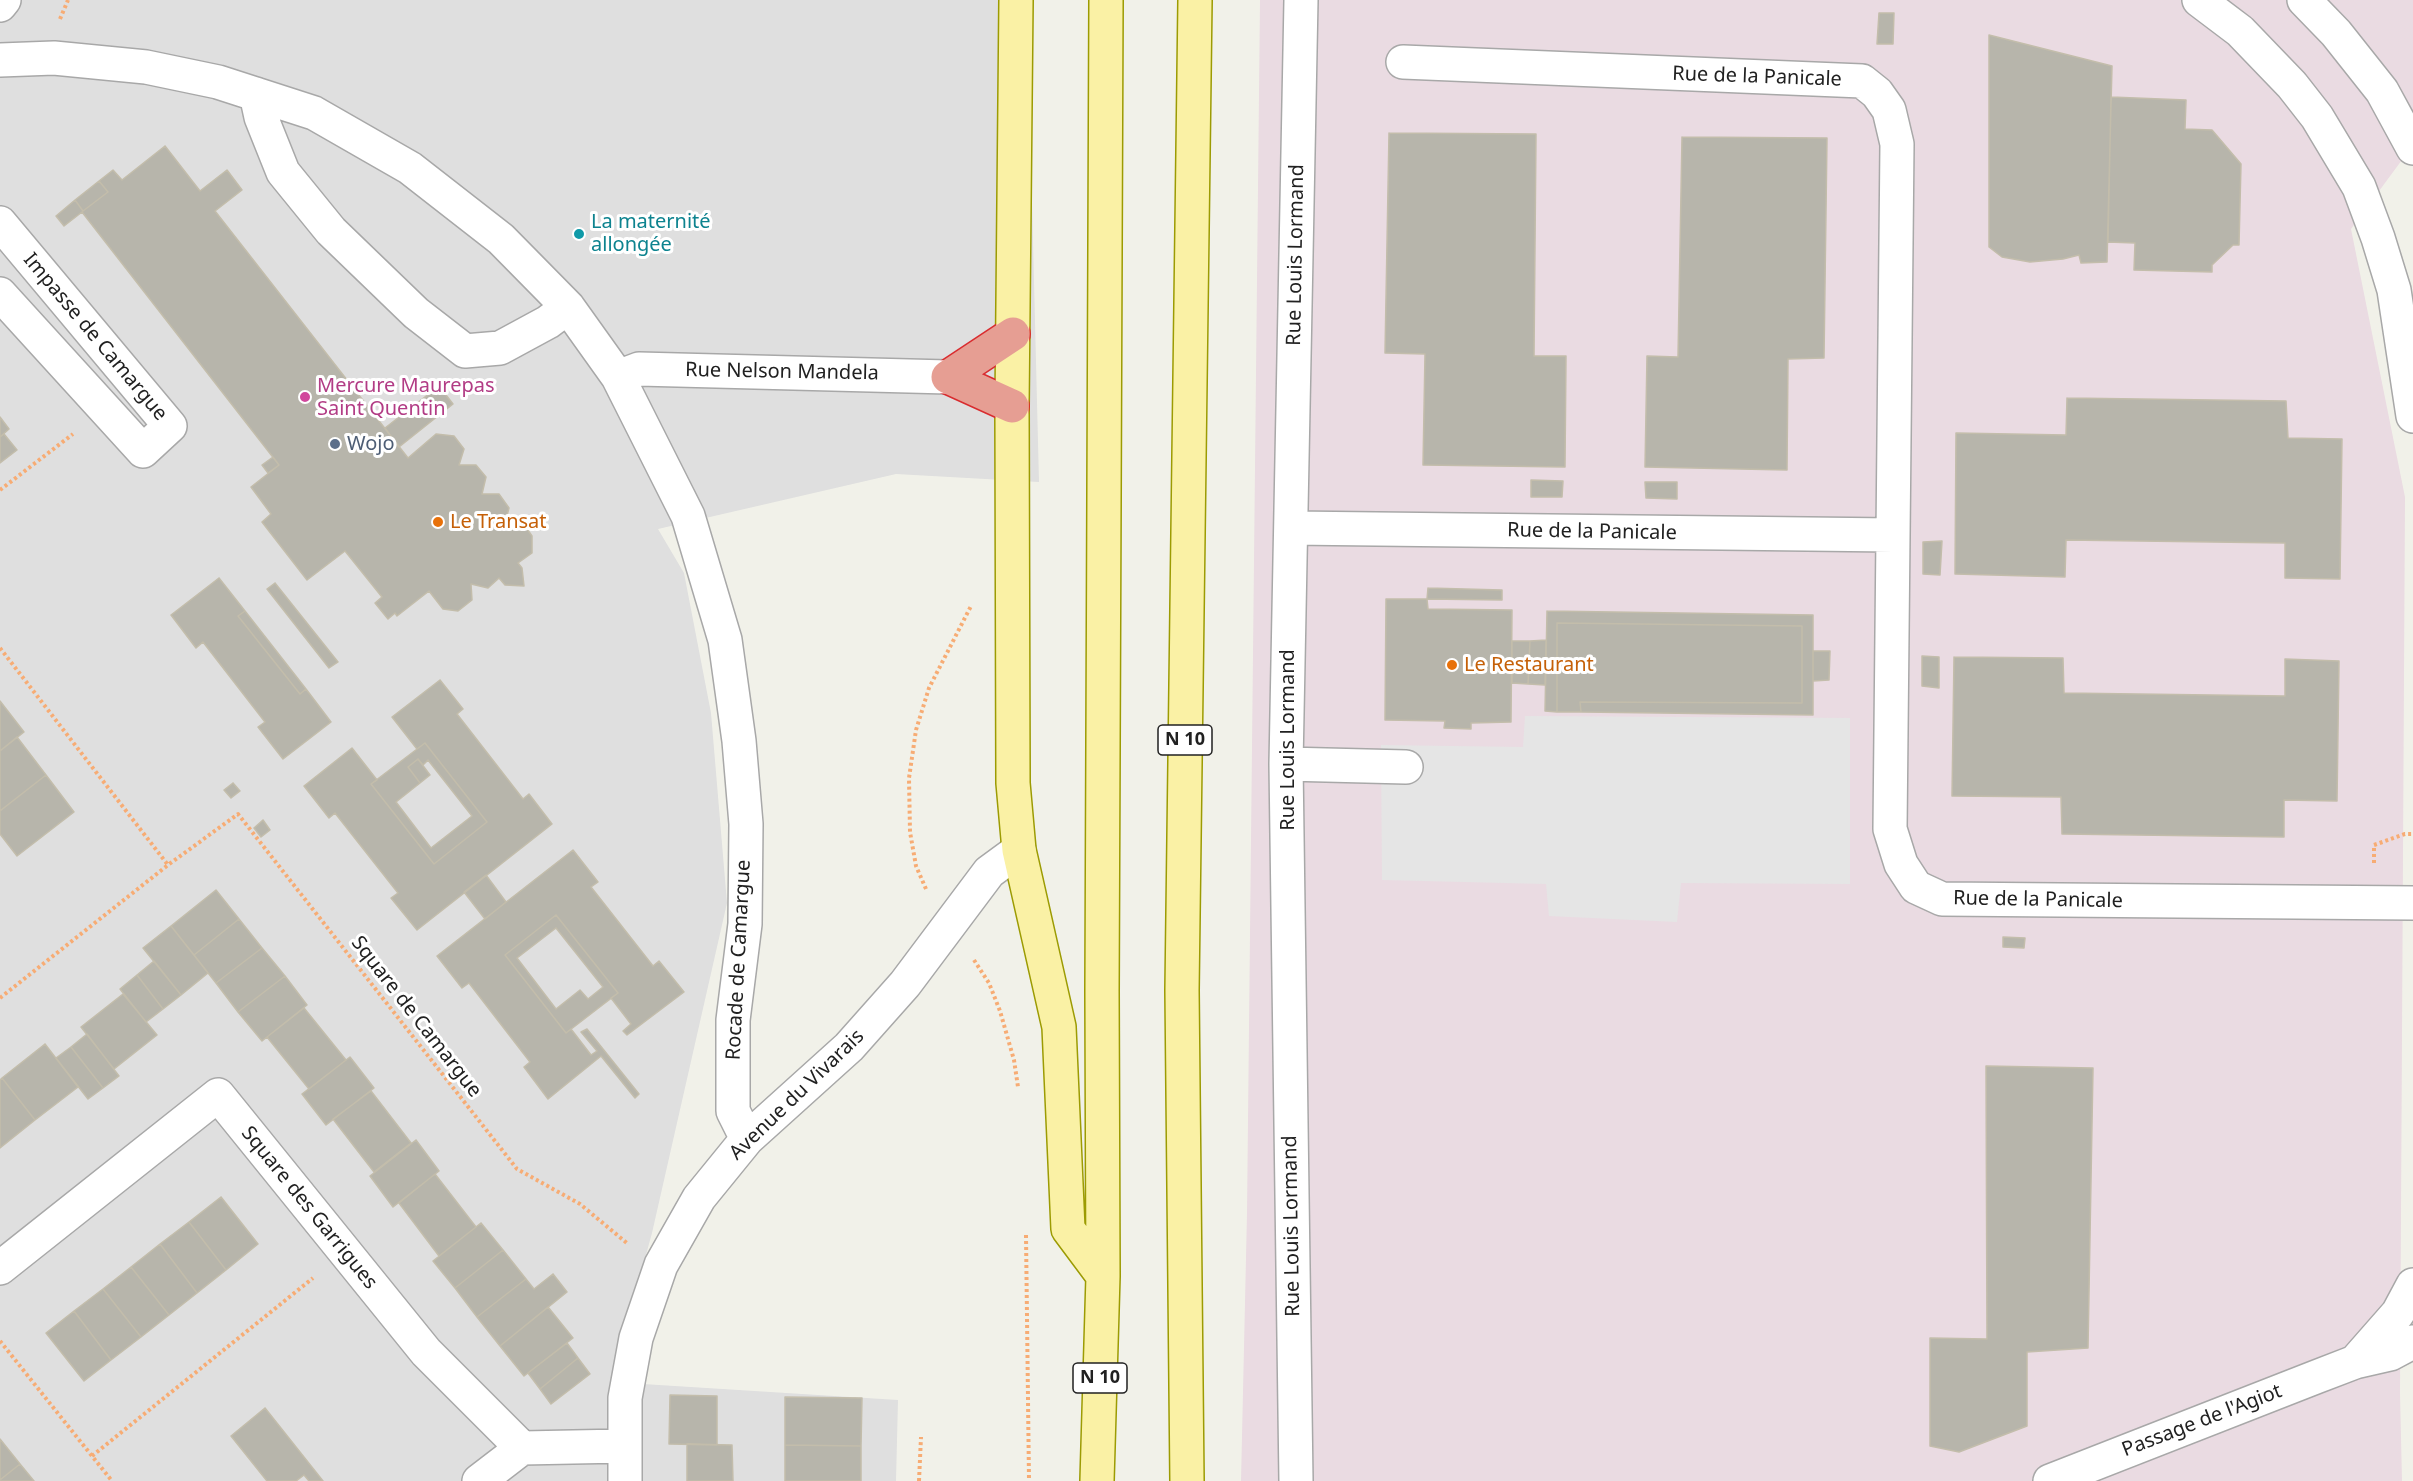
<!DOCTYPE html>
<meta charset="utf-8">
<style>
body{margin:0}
canvas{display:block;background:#f1f1e9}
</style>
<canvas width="2413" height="1481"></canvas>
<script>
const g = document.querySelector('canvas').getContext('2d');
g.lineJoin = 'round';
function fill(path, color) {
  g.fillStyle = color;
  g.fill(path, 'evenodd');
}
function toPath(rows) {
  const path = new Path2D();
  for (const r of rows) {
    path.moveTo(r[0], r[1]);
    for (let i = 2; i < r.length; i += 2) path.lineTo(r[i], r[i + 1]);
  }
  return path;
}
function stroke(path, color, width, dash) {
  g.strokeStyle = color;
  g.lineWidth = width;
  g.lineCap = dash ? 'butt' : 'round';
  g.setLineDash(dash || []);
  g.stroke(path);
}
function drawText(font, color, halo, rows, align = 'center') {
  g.font = font + ' "Noto Sans",sans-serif';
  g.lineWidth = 6;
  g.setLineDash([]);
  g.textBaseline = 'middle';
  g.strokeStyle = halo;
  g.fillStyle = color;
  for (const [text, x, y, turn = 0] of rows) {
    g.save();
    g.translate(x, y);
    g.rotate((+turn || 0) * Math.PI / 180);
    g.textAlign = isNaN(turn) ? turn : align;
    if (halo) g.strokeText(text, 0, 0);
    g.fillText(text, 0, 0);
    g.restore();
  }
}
const residential = toPath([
 [0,0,1027,0,1039,482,896,474,658,529,684,573,711,713,727,903,652,1233,611,1382,898,1400,896,1481,0,1481]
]);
const industrial = toPath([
 [1260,0,2413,0,2413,145,2351,229,2405,497,2400,1393,2402,1481,1241,1481,1247,1213]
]);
const parking = toPath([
 [1525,716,1850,718,1850,884,1681,883,1677,922,1549,916,1546,884,1382,880,1381,745,1523,747]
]);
const building = toPath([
 [1879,13,1894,13,1893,44,1877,44,1879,13],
 [1989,35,2112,66,2107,262,2081,263,2079,255,2063,259,2030,262,2002,257,1989,247,1989,35],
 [2111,97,2186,100,2185,129,2212,130,2241,164,2239,245,2233,245,2212,265,2212,272,2134,270,2135,243,2108,242,2111,97],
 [1389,133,1536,134,1534,356,1566,356,1565,467,1423,465,1425,354,1385,353,1389,133],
 [1682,137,1827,138,1824,358,1788,359,1787,470,1645,467,1647,356,1678,357,1682,137],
 [165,146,200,191,227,170,242,190,215,211,408,458,436,434,454,436,464,449,459,465,476,465,486,477,482,494,499,494,509,508,505,523,523,523,532,536,532,553,518,563,522,568,524,586,505,585,499,578,488,588,471,584,472,600,458,611,443,609,429,591,397,616,395,613,388,619,375,603,382,597,345,551,307,580,262,522,271,514,251,487,279,465,82,212,64,226,56,216,75,200,83,211,108,192,99,181,113,170,122,180,165,146],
 [99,181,108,192,83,211,75,200,99,181],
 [439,386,453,404,399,447,385,428,439,386],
 [2067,398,2286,401,2288,438,2342,439,2340,579,2285,578,2285,543,2066,540,2065,577,1955,574,1956,433,2066,435,2067,398],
 [0,417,9,429,0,437,0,417],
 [4,434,17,450,0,463,0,437,4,434],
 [273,457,279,465,268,473,262,465,273,457],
 [1531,480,1563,481,1562,497,1531,497,1531,480],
 [1645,482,1677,482,1677,499,1646,498,1645,482],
 [1942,541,1940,575,1923,574,1923,542,1942,541],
 [219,578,245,611,238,616,300,694,306,689,331,722,283,759,258,727,265,722,203,642,196,648,171,615,219,578],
 [275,583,338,662,329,668,267,589,275,583],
 [1428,588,1502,590,1502,600,1427,599,1428,588],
 [1386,599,1427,599,1428,609,1512,610,1511,722,1471,723,1471,729,1444,728,1445,721,1385,720,1386,599],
 [245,611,306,689,300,694,238,616,245,611],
 [1547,611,1813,615,1813,715,1581,712,1580,702,1802,703,1802,626,1557,623,1557,712,1545,711,1547,611],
 [1557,623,1802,626,1802,703,1580,702,1581,712,1557,712,1557,623],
 [1546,640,1545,685,1528,684,1530,641,1546,640],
 [1512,641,1530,641,1528,684,1512,683,1512,641],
 [1813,651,1830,651,1829,680,1813,681,1813,651],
 [1922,656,1939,657,1939,688,1922,686,1922,656],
 [1954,657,2063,658,2064,693,2285,696,2285,659,2339,661,2337,801,2284,800,2284,837,2062,834,2061,797,1952,796,1954,657],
 [440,680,463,709,457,714,523,799,529,794,552,824,417,930,391,898,398,893,335,813,329,818,304,786,352,748,377,780,371,784,434,864,487,822,425,743,417,749,392,717,440,680],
 [0,701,24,732,0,751,0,701],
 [17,737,46,775,0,811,0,751,17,737],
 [425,743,487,822,434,864,371,784,425,743],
 [418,759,423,765,428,760,472,816,431,848,396,802,420,783,408,767,418,759],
 [418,759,430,775,420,783,408,767,418,759],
 [46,775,74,812,17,856,0,834,0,811,46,775],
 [233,783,240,791,231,798,224,790,233,783],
 [263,820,270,830,261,837,254,828,263,820],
 [573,850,598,882,591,887,653,966,659,961,684,992,627,1035,623,1031,631,1024,611,998,618,993,556,915,505,955,566,1033,571,1029,591,1055,597,1051,581,1032,587,1029,639,1094,635,1098,601,1056,548,1099,524,1067,530,1062,469,983,462,988,437,956,573,850],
 [486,875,506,902,485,919,464,892,486,875],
 [216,890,239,919,194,955,171,926,216,890],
 [556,915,618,993,566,1033,505,955,556,915],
 [556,928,603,987,588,999,580,990,556,1009,517,958,556,928],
 [239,919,262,948,216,983,194,955,239,919],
 [171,926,208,973,181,995,143,948,171,926],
 [2003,937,2025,938,2024,948,2003,947,2003,937],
 [262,948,285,976,238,1012,216,983,262,948],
 [154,961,181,995,163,1009,137,975,154,961],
 [137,975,163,1009,146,1022,120,989,137,975],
 [285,976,307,1005,262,1041,238,1012,285,976],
 [123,994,157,1035,114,1069,81,1027,123,994],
 [304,1008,346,1060,309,1089,267,1037,304,1008],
 [87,1034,119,1076,103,1088,71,1047,87,1034],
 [45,1044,78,1087,35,1120,2,1078,45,1044],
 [71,1047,103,1088,88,1099,56,1058,71,1047],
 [350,1057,374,1088,326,1125,302,1094,350,1057],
 [1986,1066,2093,1068,2088,1348,2027,1352,2027,1426,1959,1452,1930,1446,1930,1338,1987,1339,1986,1066],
 [2,1078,35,1120,0,1148,0,1080,2,1078],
 [371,1091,411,1143,374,1172,333,1119,371,1091],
 [416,1140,439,1171,393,1207,370,1176,416,1140],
 [435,1174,476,1227,439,1256,399,1203,435,1174],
 [221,1197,258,1244,226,1270,189,1222,221,1197],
 [189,1222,226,1270,197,1293,160,1244,189,1222],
 [481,1223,503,1250,455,1288,433,1261,481,1223],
 [160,1244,197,1293,169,1315,131,1267,160,1244],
 [503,1250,526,1279,477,1317,455,1288,503,1250],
 [131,1267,169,1315,141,1337,103,1289,131,1267],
 [553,1274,567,1292,500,1346,477,1317,526,1279,534,1289,553,1274],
 [103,1289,141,1337,111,1360,74,1311,103,1289],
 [548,1307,573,1338,524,1376,500,1346,548,1307],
 [74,1311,111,1360,84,1381,46,1333,74,1311],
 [567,1343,578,1358,540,1389,528,1373,567,1343],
 [578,1358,590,1374,551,1404,540,1389,578,1358],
 [670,1395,717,1396,717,1445,669,1444,670,1395],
 [785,1397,862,1398,861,1446,785,1445,785,1397],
 [265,1408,323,1481,309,1481,304,1475,296,1481,267,1481,231,1436,265,1408],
 [0,1439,20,1464,0,1480,0,1439],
 [687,1444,732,1445,733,1481,687,1481,687,1444],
 [785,1445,861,1446,861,1481,785,1481,785,1445],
 [20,1464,34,1481,0,1481,0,1480,20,1464]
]);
const path = toPath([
 [60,19,68,0],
 [0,490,73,434],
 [0,648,168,865],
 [2374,863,2374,845,2405,834,2413,834],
 [926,889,916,866,910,832,909,778,916,730,929,688,971,606],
 [974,960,989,983,1000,1011,1014,1060,1018,1087],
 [0,998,168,865,238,814,517,1169,580,1204,628,1244],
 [1026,1235,1029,1481],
 [0,1341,112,1481],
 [92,1456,313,1278],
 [919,1481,921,1437]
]);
const minor = toPath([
 [2199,0,2240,31,2292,85,2317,117,2359,187,2378,238,2394,290,2413,416],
 [2304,0,2336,33,2382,91,2413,148],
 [0,5,4,0],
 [0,60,54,58,146,67,218,82,314,113,410,168,501,239,568,307,618,377,688,516,725,640,739,741,746,824,745,924,733,1020,733,1111,747,1139],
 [1403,62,1862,81,1877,93,1889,110,1897,144,1890,829,1901,864,1916,887,1942,899,2413,903],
 [256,94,261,117,283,172,331,231,416,313,465,351,500,348,548,322,568,307],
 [0,223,170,426,143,451,0,294],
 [618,377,639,369,948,377],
 [1291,528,1893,535],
 [1286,764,1406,767],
 [0,1268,218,1095,426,1352,522,1448,624,1446],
 [2355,1362,2398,1313,2413,1285],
 [479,1481,522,1448],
 [625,1481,625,1398,636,1338,661,1265,699,1198,747,1139,849,1047,905,984,989,872,1019,850],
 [1296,1481,1286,764,1301,0],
 [2050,1481,2316,1377,2355,1362,2390,1354,2413,1342]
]);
const major = toPath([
 [1016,0,1012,406,1013,783,1019,850,1059,1027,1068,1229,1103,1276],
 [1097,1481,1103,1276,1102,990,1106,0],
 [1187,1481,1182,990,1195,0]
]);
const highway = toPath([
 [948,377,1013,334],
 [948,377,1012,406]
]);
const markers = [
 [579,234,6,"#0f9aa8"],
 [305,397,6,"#d1479c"],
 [335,444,6,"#5c6f8a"],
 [438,522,6,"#e8710a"],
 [1452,665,6,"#e8710a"]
];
const shields = [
 [1185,740,54],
 [1100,1378,54]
];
const shieldNames = [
 ["N 10",1185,740],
 ["N 10",1100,1378]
];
const streetNames = [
 ["Rue de la Panicale",1757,77,2],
 ["Rue Louis Lormand",1296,255,-89],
 ["Impasse de Camargue",95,337,50],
 ["Rue Nelson Mandela",782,372,1],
 ["Rue de la Panicale",1592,532,1],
 ["Rue Louis Lormand",1288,740,-90],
 ["Rue de la Panicale",2038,900,1],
 ["Rocade de Camargue",739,960,-87],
 ["Square de Camargue",416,1017,52],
 ["Avenue du Vivarais",797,1095,-44],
 ["Square des Garrigues",309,1208,51],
 ["Rue Louis Lormand",1292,1226,-91],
 ["Passage de l'Agiot",2202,1421,-21]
];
const cultureNames = [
 ["La maternité",591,222],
 ["allongée",591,245]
];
const hotelNames = [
 ["Mercure Maurepas",317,386],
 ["Saint Quentin",317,409]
];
const serviceNames = [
 ["Wojo",347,444]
];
const foodNames = [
 ["Le Transat",450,522],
 ["Le Restaurant",1464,665]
];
fill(residential, '#dfdfdf');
fill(industrial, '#eadbe2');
fill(parking, '#e5e5e5');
fill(building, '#b7b5ab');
stroke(building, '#c3bdab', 1.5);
stroke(minor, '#a8a8a8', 36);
stroke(major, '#9c9b03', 36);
stroke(highway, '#d92c2f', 36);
stroke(path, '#f7ac74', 4, [3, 3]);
stroke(minor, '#fff', 33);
stroke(major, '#faf1a5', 33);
stroke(highway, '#e69e93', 33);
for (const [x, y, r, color] of markers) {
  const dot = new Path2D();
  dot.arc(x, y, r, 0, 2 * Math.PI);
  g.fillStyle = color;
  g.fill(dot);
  stroke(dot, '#fff', 2);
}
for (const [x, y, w] of shields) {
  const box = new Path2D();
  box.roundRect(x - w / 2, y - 15, w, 30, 4.5);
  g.fillStyle = '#fff';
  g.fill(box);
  stroke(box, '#212121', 1.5);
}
drawText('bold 18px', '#212121', null, shieldNames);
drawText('20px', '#212121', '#fff', streetNames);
drawText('20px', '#0d838f', '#fff', cultureNames, 'left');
drawText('20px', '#b23c85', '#fff', hotelNames, 'left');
drawText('20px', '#4e5e75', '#fff', serviceNames, 'left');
drawText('20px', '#c56008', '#fff', foodNames, 'left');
</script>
